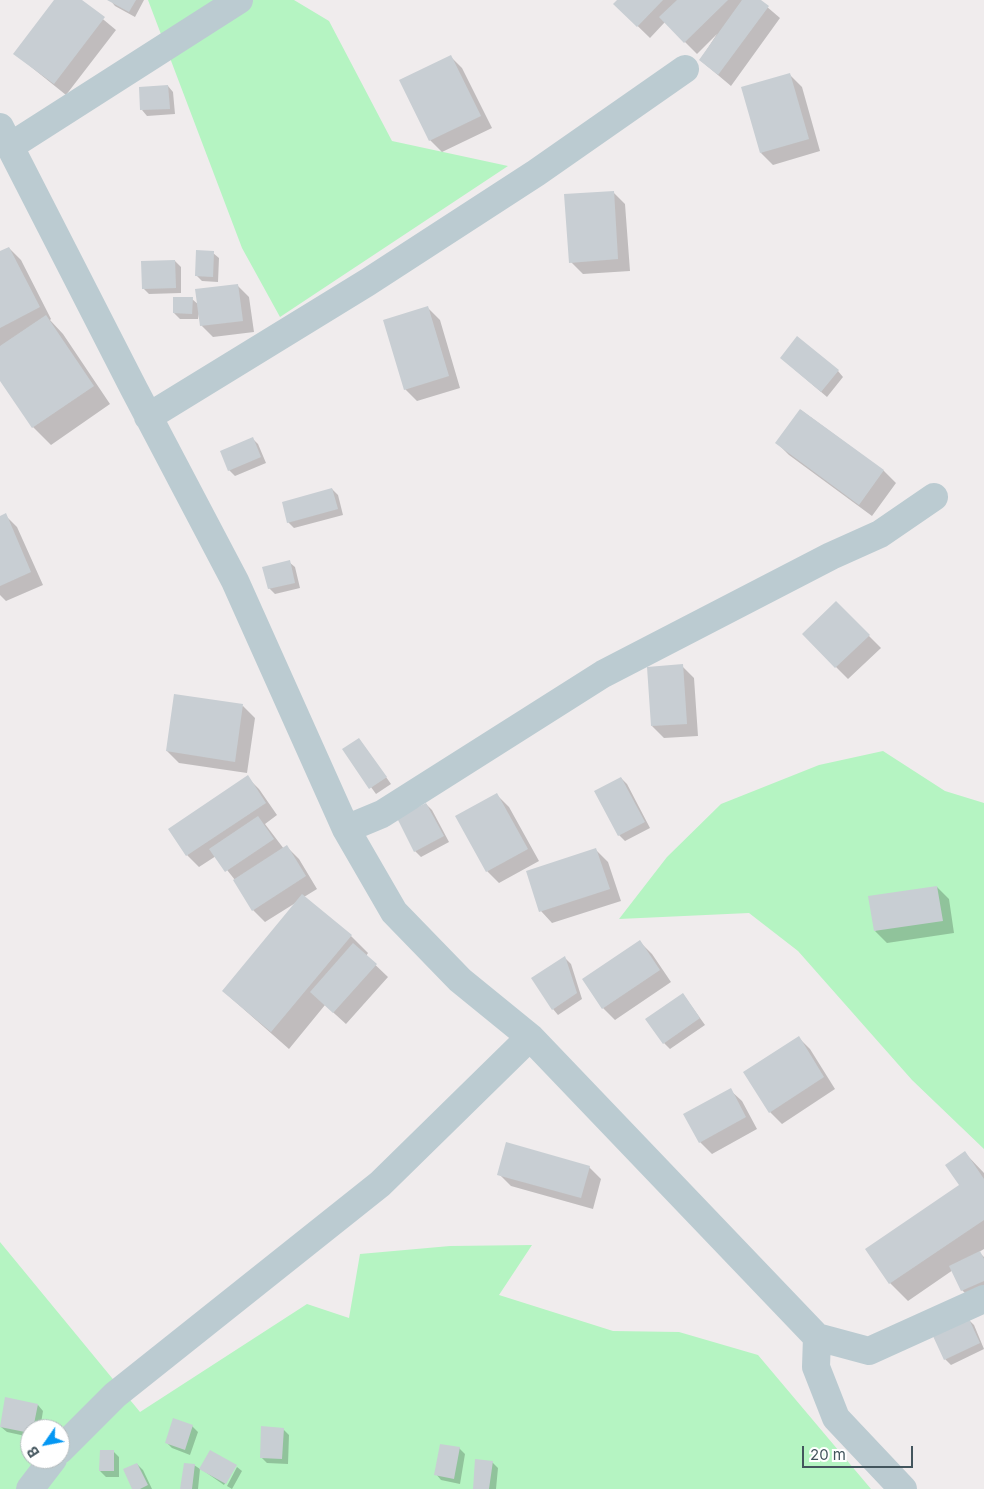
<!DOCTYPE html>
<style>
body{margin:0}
#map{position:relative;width:984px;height:1489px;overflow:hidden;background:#f0eced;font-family:Inter,sans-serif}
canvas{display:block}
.north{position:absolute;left:20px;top:1419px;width:50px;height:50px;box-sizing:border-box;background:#fff;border:1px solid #b4bbbe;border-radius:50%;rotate:237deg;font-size:14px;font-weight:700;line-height:20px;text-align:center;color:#43555d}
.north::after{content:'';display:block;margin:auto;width:18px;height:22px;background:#0497f3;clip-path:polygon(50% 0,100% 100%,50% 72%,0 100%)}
.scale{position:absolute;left:802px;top:1446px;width:111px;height:22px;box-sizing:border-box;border:2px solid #43555d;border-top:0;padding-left:6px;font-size:15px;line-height:18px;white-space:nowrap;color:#43555d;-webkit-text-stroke:4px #fff;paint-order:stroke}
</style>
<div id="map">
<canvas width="984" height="1489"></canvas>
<div class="north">B</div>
<div class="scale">20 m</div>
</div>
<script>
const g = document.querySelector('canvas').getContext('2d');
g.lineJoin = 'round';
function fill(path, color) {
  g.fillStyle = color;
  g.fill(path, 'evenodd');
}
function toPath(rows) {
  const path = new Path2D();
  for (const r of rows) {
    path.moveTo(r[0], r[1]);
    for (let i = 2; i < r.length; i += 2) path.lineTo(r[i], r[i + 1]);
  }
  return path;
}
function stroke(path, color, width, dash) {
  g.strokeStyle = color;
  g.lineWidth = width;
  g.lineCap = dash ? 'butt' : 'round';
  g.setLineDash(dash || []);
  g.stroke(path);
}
const green = toPath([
 [148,0,294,0,329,21,392,141,508,166,280,317,242,248],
 [883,751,945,791,984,803,984,1149,912,1080,798,951,749,913,619,919,667,857,721,804,819,765],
 [0,1242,140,1412,307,1304,349,1318,360,1254,450,1246,532,1245,499,1295,613,1331,679,1332,758,1355,871,1489,0,1489],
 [30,1429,60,1429,60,1459,30,1459]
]);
const shadow = toPath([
 [56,0,80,0,116,30,66,95,15,54],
 [110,0,144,0,135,17,115,6],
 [619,0,759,0,780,18,731,86,700,60,717,34,697,54,665,22,650,38,615,4],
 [450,56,462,68,492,128,442,152,430,140],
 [790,75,802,87,820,151,773,165,761,153],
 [168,86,173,92,175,114,147,116,142,110],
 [613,192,625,204,630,271,583,274,571,262],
 [9,248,21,260,51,319,50,320,63,334,110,404,51,445,33,427,0,378,0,253],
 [213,253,219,258,218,282,202,281,196,275],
 [175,261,181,267,181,293,149,294,143,288],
 [237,285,249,297,254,332,213,337,201,325,199,313,198,319,180,319,174,313,192,299,199,305],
 [428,308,440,320,460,388,417,401,405,389],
 [787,363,838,371,843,377,827,397],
 [801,410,884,471,896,483,872,516,789,455,777,443],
 [252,438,258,444,266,463,235,476,229,470],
 [332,489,338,495,343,515,294,528,288,522],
 [5,515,17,527,43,585,6,601,0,595,0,517],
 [289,562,295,567,300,588,275,594,269,588],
 [836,603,881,648,848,679,803,634],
 [682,666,694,678,698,736,664,738,652,726],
 [243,706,255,718,247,773,179,763,167,751],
 [359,739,391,784,376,794,344,750],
 [247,777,259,789,277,815,265,824,284,849,287,847,299,859,317,889,304,897,351,936,368,953,366,956,388,977,346,1024,325,1005,289,1049,223,991,297,902,265,922,253,910,235,880,216,856,199,867,187,855],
 [621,778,627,784,650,828,625,841,619,835,596,792],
 [497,795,509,807,539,861,499,883,487,871,457,817],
 [426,804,432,810,449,842,421,857,415,851],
 [596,850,608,862,621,901,552,923,541,911],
 [937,887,949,899,954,933,887,943,875,931],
 [640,942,652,954,671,982,615,1020,603,1008],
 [565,958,571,964,582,999,558,1015,553,1009],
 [683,994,705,1025,670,1049,664,1043],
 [799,1038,810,1049,835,1089,782,1124,770,1112],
 [730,1090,742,1101,757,1129,712,1154,700,1142],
 [965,1153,984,1173,984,1249,979,1252,984,1257,984,1289,968,1296,962,1290,953,1270,908,1301,890,1283,867,1249,960,1186],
 [589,1167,601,1179,593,1209,511,1186,499,1174],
 [968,1319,974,1325,984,1349,951,1365,945,1359],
 [38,1405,43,1411,40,1429,30,1429,30,1437,7,1432,1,1427],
 [192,1426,198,1432,190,1455,172,1448,166,1442],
 [283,1429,289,1435,288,1464,267,1463,261,1457],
 [459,1448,465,1454,460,1484,441,1480,436,1474],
 [113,1451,119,1457,119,1477,106,1477,100,1471],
 [492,1462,498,1468,496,1489,474,1489],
 [137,1464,143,1470,152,1489,133,1489],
 [194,1465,200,1469,198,1489,182,1489],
 [235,1466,224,1485,201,1469],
 [237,1467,242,1471,232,1489,227,1486]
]);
const building = toPath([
 [54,0,82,0,105,17,54,84,13,54],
 [107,0,136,0,129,12],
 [617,0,663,0,637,27,613,4],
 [677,0,728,0,684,43,659,17],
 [742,0,761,0,769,6,718,75,699,60],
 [451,55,481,116,429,141,399,80],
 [790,73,809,139,760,153,741,87],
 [168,85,170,109,140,110,139,87],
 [614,191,618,259,569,263,564,194],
 [9,247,40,307,0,328,0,251],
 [196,250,214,251,213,277,195,276],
 [175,260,176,288,142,289,141,261],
 [238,284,243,321,200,326,195,289],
 [173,297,193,297,192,314,173,313],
 [428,306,449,376,404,390,383,320],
 [46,315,94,386,32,428,0,381,0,346],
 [797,336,839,370,821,392,780,358],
 [800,409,884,470,859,505,775,443],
 [253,437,261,457,228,471,220,451],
 [332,488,338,509,287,523,282,502],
 [6,513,31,572,0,586,0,516],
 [290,560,295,583,268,589,262,567],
 [836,601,870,635,835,668,802,634],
 [683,664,687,724,651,726,647,667],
 [174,694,243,704,235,762,166,751],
 [359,738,387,777,369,789,342,749],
 [248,775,266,803,186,856,168,829],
 [621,777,645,822,618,836,594,791],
 [497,793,528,849,486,872,455,816],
 [426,803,444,836,414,852,397,818],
 [258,816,274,839,225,872,209,849],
 [287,845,306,876,252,911,233,880],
 [596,848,610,889,539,912,526,871],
 [937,886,943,921,874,931,868,896],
 [302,894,352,935,271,1032,222,991],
 [640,940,660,970,602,1009,582,979],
 [353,943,377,964,333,1013,310,992],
 [565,956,577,993,552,1010,531,978],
 [683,993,700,1018,663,1044,645,1019],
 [799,1036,824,1077,769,1113,743,1072],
 [731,1088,746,1117,699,1143,683,1114],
 [506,1142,590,1166,581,1198,497,1175],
 [965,1151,984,1179,984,1220,889,1284,865,1249,959,1185,945,1165],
 [980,1251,984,1259,984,1281,961,1291,949,1266],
 [968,1317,980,1343,944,1360,932,1334],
 [5,1397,38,1404,33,1429,30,1429,30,1433,0,1427],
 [173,1418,193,1425,185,1450,165,1443],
 [261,1426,284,1428,282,1459,260,1458],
 [440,1444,460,1447,454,1479,434,1475],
 [100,1450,114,1450,114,1471,99,1471],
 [210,1450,237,1465,226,1484,199,1469],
 [475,1459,493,1461,489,1489,473,1489],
 [137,1463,148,1485,140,1489,132,1489,123,1469],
 [184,1463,195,1464,192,1489,180,1489]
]);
const street = toPath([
 [0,127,134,389,235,581,346,829,394,912,460,980,530,1037,817,1337,816,1367,836,1418,903,1489],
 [9,147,239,0],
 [148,417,368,282,536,173,685,69],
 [346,829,382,814,603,674,831,556,880,534,934,497],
 [817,1337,869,1351,984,1299],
 [60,1450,115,1395,380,1184,530,1037],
 [30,1489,53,1459]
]);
fill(green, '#b5f4c2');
fill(shadow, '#0003');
fill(building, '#c8ced3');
stroke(street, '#bbcbd1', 28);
</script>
